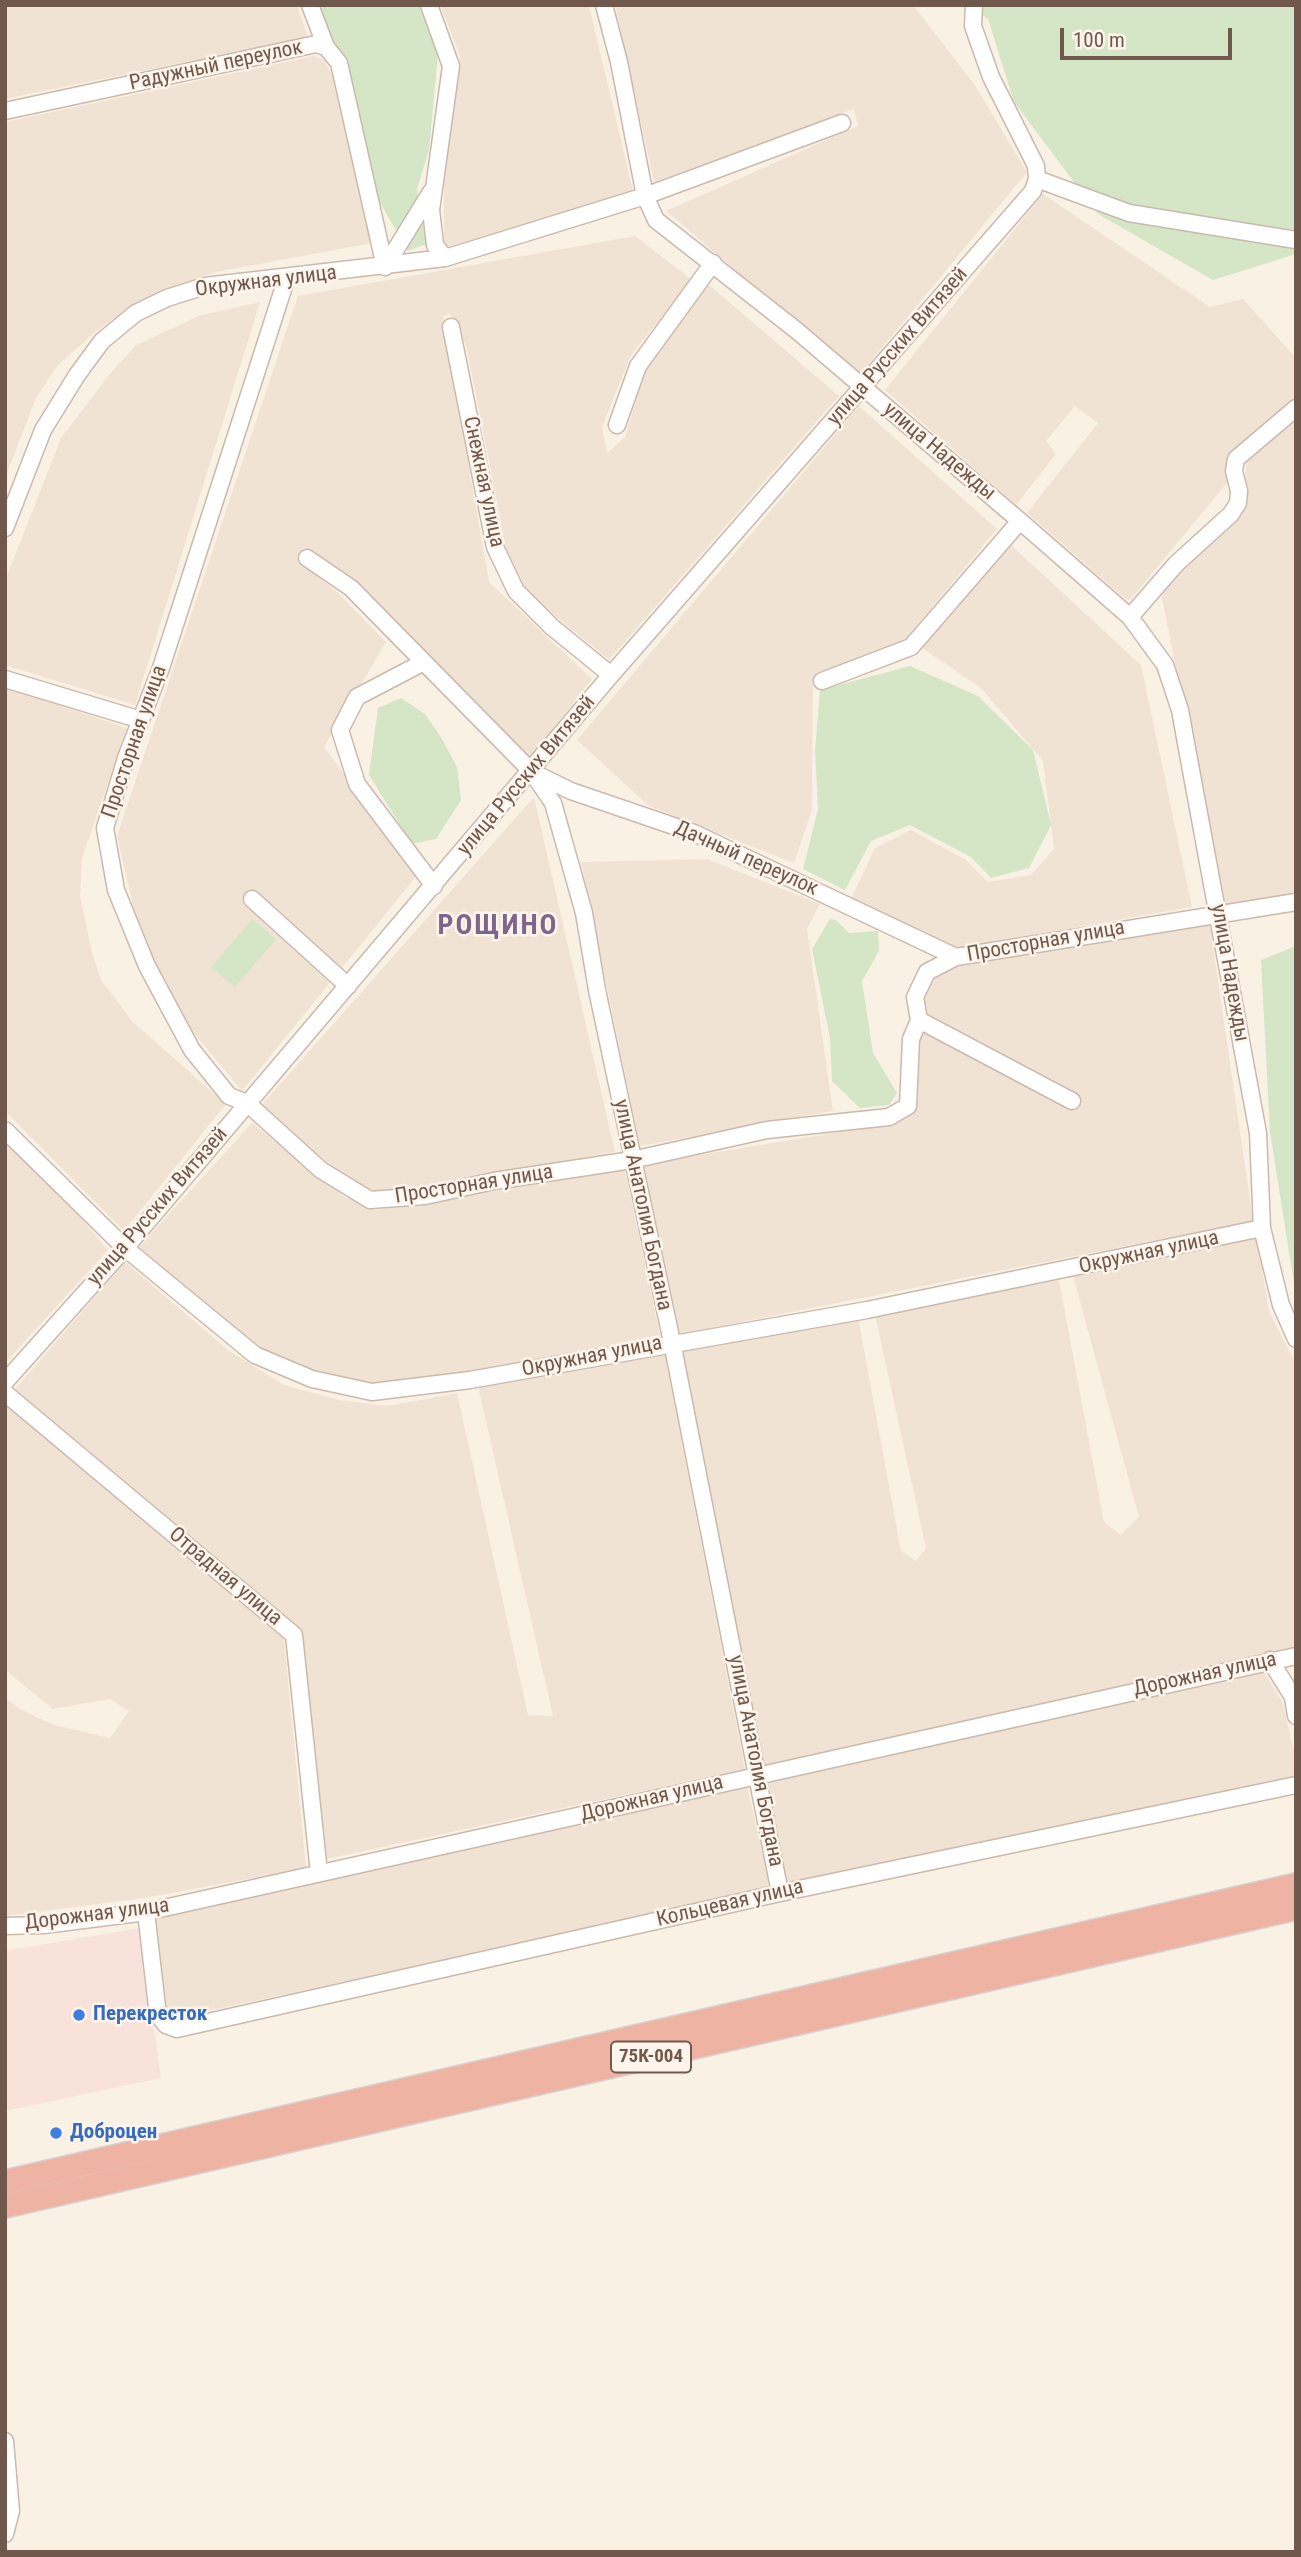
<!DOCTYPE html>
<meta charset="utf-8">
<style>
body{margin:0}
#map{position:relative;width:1301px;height:2557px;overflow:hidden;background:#faf1e5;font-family:"Roboto Condensed",sans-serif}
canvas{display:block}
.frame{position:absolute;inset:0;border:7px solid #70584d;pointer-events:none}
.scale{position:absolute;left:1060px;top:28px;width:172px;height:32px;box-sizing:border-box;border:4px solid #70584d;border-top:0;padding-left:9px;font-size:21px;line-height:24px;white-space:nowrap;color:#70584d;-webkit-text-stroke:5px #fdf5eb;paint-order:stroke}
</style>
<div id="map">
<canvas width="1301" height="2557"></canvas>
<div class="frame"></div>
<div class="scale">100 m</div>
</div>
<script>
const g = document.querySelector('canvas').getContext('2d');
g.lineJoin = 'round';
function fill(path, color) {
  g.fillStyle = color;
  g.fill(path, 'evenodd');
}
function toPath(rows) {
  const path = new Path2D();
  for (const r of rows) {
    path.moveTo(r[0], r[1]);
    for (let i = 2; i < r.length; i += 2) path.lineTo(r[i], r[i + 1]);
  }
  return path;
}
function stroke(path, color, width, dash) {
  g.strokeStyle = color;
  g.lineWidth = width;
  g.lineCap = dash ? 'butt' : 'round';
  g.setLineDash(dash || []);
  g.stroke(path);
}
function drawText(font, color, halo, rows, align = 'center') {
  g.font = font + ' "Roboto Condensed",sans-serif';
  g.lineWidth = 5;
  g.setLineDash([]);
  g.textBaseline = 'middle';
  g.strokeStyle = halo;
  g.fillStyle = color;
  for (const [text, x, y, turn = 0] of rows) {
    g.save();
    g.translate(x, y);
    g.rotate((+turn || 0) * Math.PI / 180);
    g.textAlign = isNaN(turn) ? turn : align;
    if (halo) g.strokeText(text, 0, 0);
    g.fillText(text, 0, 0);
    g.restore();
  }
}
const residential = toPath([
 [5,5,297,5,308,37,5,99],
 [440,5,589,5,633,191,444,248,444,176,460,56],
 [615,5,913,5,974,84,1027,172,859,376,666,211,858,126,854,109,654,182],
 [314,56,325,61,332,74,372,243,216,272,137,302,94,333,57,366,36,398,5,478,5,122],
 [1043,194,1210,307,1243,299,1296,358,1296,397,1231,454,1227,483,1130,600,1124,598,1027,513,1098,423,1075,406,1046,441,1056,454,1016,505,885,390],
 [635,236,692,280,631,355,602,427,607,453,625,437,647,364,708,284,839,396,609,660,529,594,506,548,466,345,450,313,443,317,489,582,592,679,529,759,340,570,304,547,297,559,340,595,386,642,324,747,418,874,242,1091,192,1031,139,932,117,836,298,296],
 [260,302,135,705,5,665,5,581,61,438,109,375,136,345,201,315],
 [859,406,997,529,901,644,813,682,812,810,794,863,649,806,577,740],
 [1296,416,1296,894,1224,909,1161,593,1184,562,1245,506,1246,464,1257,448],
 [1011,545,1141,665,1192,907,959,948,851,899,875,848,911,830,966,860,988,882,1031,875,1054,849,1043,761,981,688,922,648],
 [5,687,127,728,82,858,80,896,92,953,101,980,133,1022,226,1104,124,1231,5,1111],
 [534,797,615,1152,389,1194,358,1186,259,1108],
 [707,859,820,904,807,929,833,1111,640,1146,581,862],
 [1210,925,1253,1221,680,1334,644,1164,900,1122,916,1106,921,1029,1077,1107,1082,1104,1074,1091,925,1012,923,996,933,975,956,962],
 [252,1123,343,1196,376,1210,625,1170,660,1335,473,1373,377,1385,311,1369,254,1347,138,1248],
 [5,1128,108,1250,5,1363],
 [1257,1236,1269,1312,1296,1364,1296,1650,763,1766,679,1347,858,1317,901,1551,916,1561,926,1548,875,1315,1059,1280,1104,1522,1121,1535,1139,1517,1073,1276],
 [125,1262,228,1350,284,1385,339,1400,388,1406,457,1393,528,1715,553,1716,478,1386,665,1355,745,1769,327,1859,302,1631,15,1389],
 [5,1404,284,1639,306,1868,145,1898,5,1916,5,1697,20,1709,54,1725,110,1738,129,1711,110,1699,53,1709,5,1670],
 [1262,1668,1283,1703,1296,1761,1296,1780,784,1889,763,1779],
 [747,1786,771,1889,166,2020,151,1920]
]);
const commercial = toPath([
 [140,1928,161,2078,5,2111,5,1951]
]);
const green = toPath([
 [311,5,420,5,438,54,429,150,417,189,426,244,408,251,375,194,346,61],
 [968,5,1296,5,1296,254,1213,280,1098,214,1014,102,988,19],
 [910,666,978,696,1033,750,1051,825,1029,868,991,878,971,857,910,825,871,841,845,890,803,869,818,809,815,751,820,690],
 [401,698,425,714,442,739,457,767,461,800,436,839,412,844,369,775,378,708],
 [252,919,276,939,235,987,211,967],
 [830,919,836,920,849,933,878,931,879,951,862,981,873,1053,897,1093,889,1105,860,1108,832,1081,830,1038,812,949],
 [1296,946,1296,1296,1270,1132,1261,960]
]);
const minor = toPath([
 [310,5,326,47],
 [429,5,451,66,431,210,435,245,445,258],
 [604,5,619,62,645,196,656,220,796,330,1020,521,1130,617,1165,665,1180,710,1188,754,1258,1133,1262,1228,1281,1305,1296,1339],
 [5,111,316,44,326,47,339,63,385,267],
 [1037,179,1129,213,1296,240],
 [385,267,431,192],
 [287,277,161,668,126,758,105,828,116,890,147,966,192,1050,229,1096,247,1103,321,1170,370,1200,425,1196,494,1181,632,1160,767,1130,889,1117,908,1106,911,1039,919,1020,915,997,927,972,956,957,1296,902],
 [451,327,495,547,516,591,552,627,611,675],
 [617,425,638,366,713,263],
 [5,528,43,430,77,375,102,341,136,313,167,298,205,286,445,258,645,196,842,123],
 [307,558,351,588,532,772,553,803,584,913,597,990,672,1342,780,1893],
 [1130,617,1176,564,1231,514,1238,503,1239,491,1234,471,1236,459,1296,408],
 [422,663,357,697,340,730,357,784,434,886],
 [5,679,141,720],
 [822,681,911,647,1020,521],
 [534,773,571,791,694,833,956,957],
 [252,899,348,986],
 [919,1020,1072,1101],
 [5,1130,125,1248,255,1355,312,1379,372,1392,470,1380,867,1310,1262,1228],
 [5,1382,125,1248,611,675,1033,191,1037,179,1036,166,991,77,973,26,974,5],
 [5,1393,294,1635,319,1873],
 [1270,1660,1293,1697,1296,1716],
 [146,1912,158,2015,166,2025,177,2029,780,1893,1296,1785],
 [5,1926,44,1925,146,1912,1296,1656],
 [5,2441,11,2511,5,2534]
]);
const highway = toPath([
 [5,2182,1296,1885],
 [5,2206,1296,1908]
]);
const markers = [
 [79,2015,7,"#3f7fe0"],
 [56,2133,7,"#3f7fe0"]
];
const shields = [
 [651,2057,80]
];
const shieldNames = [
 ["75К-004",651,2057]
];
const streetNames = [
 ["Радужный переулок",216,66,-12],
 ["Окружная улица",266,282,-7],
 ["улица Русских Витязей",898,347,-49],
 ["улица Надежды",939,452,40],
 ["Снежная улица",483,482,78],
 ["Просторная улица",135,742,-71],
 ["улица Русских Витязей",527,776,-50],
 ["Дачный переулок",746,859,24],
 ["Просторная улица",1046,942,-10],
 ["улица Надежды",1229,973,80],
 ["Просторная улица",474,1185,-9],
 ["улица Анатолия Богдана",642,1205,78],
 ["улица Русских Витязей",158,1207,-49],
 ["Окружная улица",1149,1253,-12],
 ["Окружная улица",592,1357,-11],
 ["Отрадная улица",225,1577,40],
 ["Дорожная улица",1205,1675,-12],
 ["улица Анатолия Богдана",755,1761,79],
 ["Дорожная улица",652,1799,-13],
 ["Кольцевая улица",730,1904,-13],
 ["Дорожная улица",97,1915,-7]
];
const shopNames = [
 ["Перекресток",93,2015],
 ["Доброцен",70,2133]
];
const districtNames = [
 ["РОЩИНО",498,927]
];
fill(residential, '#f1e3d4');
fill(commercial, '#f9e2da');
fill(green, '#d4e6c5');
stroke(minor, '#cab9ad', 19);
stroke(highway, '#d7d0cd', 26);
stroke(minor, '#fff', 16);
stroke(highway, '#eeb3a2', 23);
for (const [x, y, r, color] of markers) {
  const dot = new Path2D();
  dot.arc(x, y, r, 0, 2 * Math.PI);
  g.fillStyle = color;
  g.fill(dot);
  stroke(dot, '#fdf5eb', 2.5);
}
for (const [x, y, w] of shields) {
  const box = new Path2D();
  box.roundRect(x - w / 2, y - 15.5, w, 31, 5);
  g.fillStyle = '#fdf5eb';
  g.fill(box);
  stroke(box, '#70584d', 2);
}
drawText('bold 19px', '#70584d', null, shieldNames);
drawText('21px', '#70584d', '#fdf5eb', streetNames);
drawText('bold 21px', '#366cbe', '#fdf5eb', shopNames, 'left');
g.letterSpacing = '2px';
drawText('bold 28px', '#7d658c', '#fdf5eb', districtNames);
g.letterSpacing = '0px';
</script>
